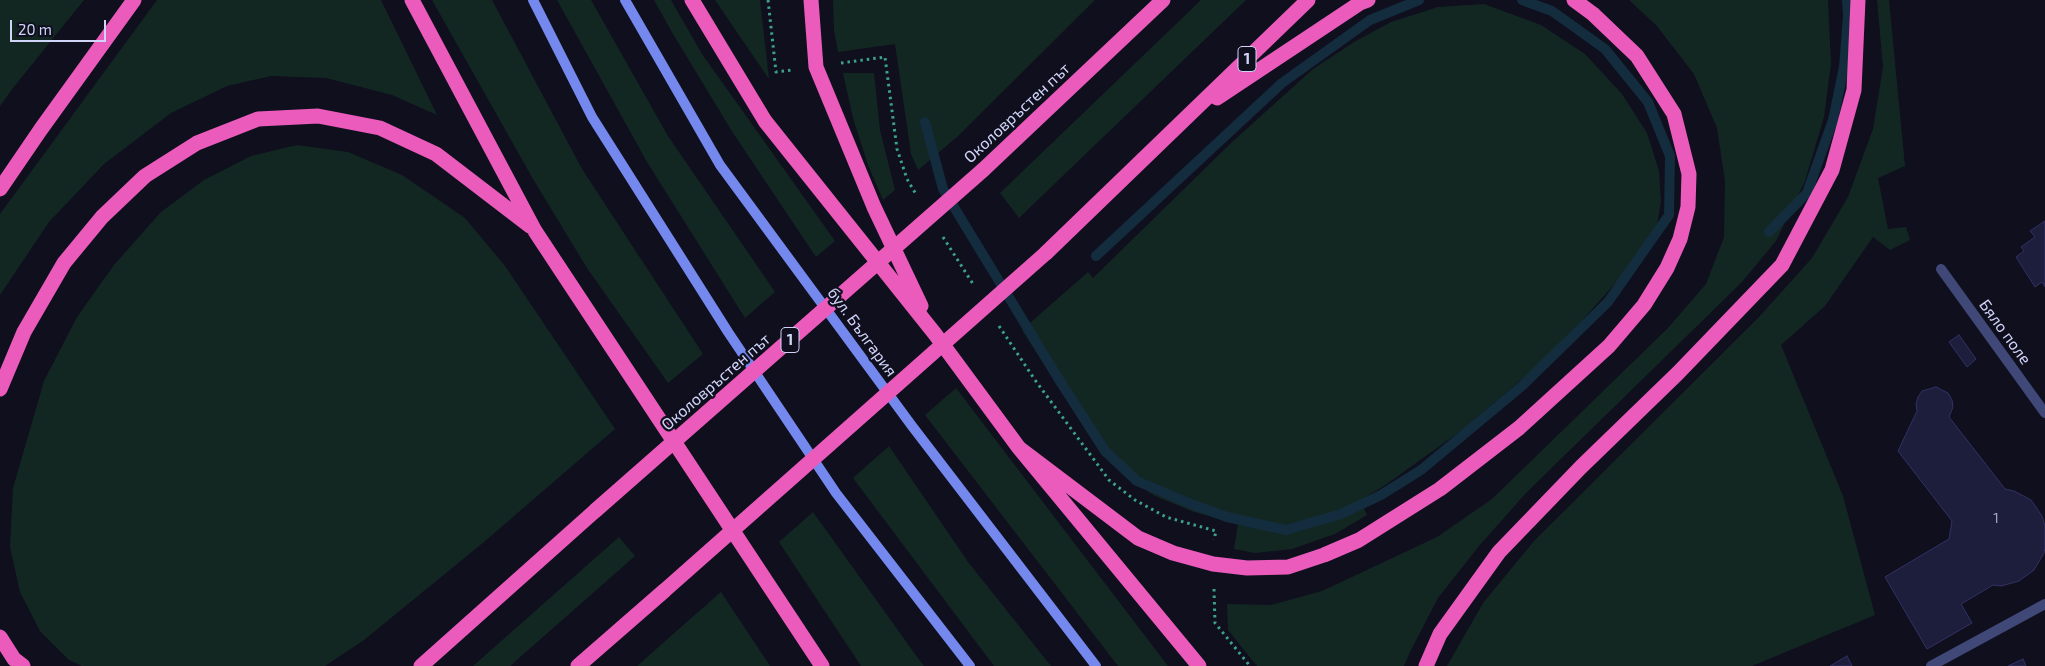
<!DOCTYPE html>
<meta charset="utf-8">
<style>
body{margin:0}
#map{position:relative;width:2045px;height:666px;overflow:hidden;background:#0f0f1e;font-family:"Exo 2",sans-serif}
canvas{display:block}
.scale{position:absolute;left:10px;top:20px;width:96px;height:22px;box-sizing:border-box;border:2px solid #d1d4f9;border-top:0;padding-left:6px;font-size:15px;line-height:18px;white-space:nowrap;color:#d1d4f9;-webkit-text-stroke:4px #0f0f1e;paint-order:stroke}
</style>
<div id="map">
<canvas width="2045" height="666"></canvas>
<div class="scale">20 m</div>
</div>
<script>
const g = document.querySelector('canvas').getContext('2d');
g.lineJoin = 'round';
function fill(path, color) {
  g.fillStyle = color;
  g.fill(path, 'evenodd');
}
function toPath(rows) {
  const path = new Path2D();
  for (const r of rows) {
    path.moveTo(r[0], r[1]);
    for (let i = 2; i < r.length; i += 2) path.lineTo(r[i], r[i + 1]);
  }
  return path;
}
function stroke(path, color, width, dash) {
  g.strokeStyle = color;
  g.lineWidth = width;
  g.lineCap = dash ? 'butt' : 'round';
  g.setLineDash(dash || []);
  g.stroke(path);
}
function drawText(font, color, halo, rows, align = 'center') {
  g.font = font + ' "Exo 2",sans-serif';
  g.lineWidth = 4.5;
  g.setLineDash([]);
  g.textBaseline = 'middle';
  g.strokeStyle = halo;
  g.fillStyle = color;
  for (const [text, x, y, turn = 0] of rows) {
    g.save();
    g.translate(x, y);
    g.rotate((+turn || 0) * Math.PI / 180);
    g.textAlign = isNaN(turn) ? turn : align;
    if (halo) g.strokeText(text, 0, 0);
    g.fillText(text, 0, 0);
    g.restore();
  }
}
const green = toPath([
 [0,0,84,0,13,88,0,106],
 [157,0,381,0,437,115,392,95,326,78,271,76,227,86,171,113,104,164,49,222,0,295,0,214],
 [432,0,492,0,582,169,703,354,668,383,587,268,533,179],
 [557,0,591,0,668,136,775,292,745,318,647,162],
 [654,0,671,0,702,54,835,241,816,257,733,133,673,34],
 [715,0,760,0,769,79],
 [833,0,1095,0,957,137,918,170,911,154,895,44,838,52,834,30],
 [1201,0,1246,0,1019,218,1000,193],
 [1629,0,1828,0,1831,64,1824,117,1805,181,1776,241,1741,283,1526,493,1479,546,1438,598,1410,652,1404,666,1257,666,1228,630,1227,604,1271,605,1322,591,1437,537,1492,499,1668,328,1706,284,1724,237,1725,181,1717,128,1694,74,1656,25],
 [1877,0,1889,0,1905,166,1878,178,1888,229,1906,227,1910,240,1890,250,1873,237,1825,306,1781,345,1843,496,1875,615,1752,666,1447,666,1483,603,1534,541,1759,317,1812,258,1848,197,1873,129,1883,67],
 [1484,4,1541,25,1585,54,1622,94,1647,133,1659,171,1661,201,1657,225,1644,251,1554,352,1462,430,1384,486,1360,500,1367,515,1335,534,1292,549,1255,553,1234,549,1238,524,1194,512,1155,496,1127,478,1102,455,1022,330,1088,272,1093,278,1231,143,1313,69,1354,42,1391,22,1438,7],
 [843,73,874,73,880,130,895,190,883,200,868,165,853,118],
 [297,145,348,152,402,175,465,218,505,266,615,429,484,542,364,640,325,666,82,666,69,660,40,631,20,592,10,547,13,488,44,381,77,317,114,265,161,212,204,180,251,156],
 [956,388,1168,666,1118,666,925,415],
 [889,446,968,562,1051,666,994,666,853,478],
 [813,512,920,661,924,666,861,666,779,542],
 [619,537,635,556,510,666,473,666],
 [721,592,770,666,637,666,689,620]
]);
const stream = toPath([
 [925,122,943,189,1058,378,1105,451,1137,481,1191,504,1227,517,1286,530,1341,514,1381,495,1421,470,1522,386,1608,302,1669,215,1670,156,1648,102,1605,49,1552,11,1522,0],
 [1769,232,1807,193,1833,120,1844,67,1848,16,1847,0],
 [1096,256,1282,83,1370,20,1419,0]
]);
const building = toPath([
 [2045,221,2045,287,2042,282,2035,287,2016,257,2024,251,2021,247,2035,237,2030,231,2045,221],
 [1959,335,1976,359,1967,367,1949,342,1959,335],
 [1936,387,1948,393,1952,400,1953,407,1949,417,2005,489,2014,491,2031,500,2042,516,2045,526,2045,548,2044,553,2034,570,2019,581,2001,586,1993,585,1961,604,1972,623,1927,649,1885,577,1949,539,1952,521,1898,451,1917,411,1916,404,1918,397,1922,391,1936,387],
 [1847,656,1852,666,1830,666,1847,656],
 [2023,659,2026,666,2008,666,2023,659]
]);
const path = toPath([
 [768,0,776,72,793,70],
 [841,63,885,57,897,149,907,179,917,196],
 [943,237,973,284],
 [999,326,1035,380,1109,480,1135,500,1166,517,1216,531,1214,540],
 [1214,589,1215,623,1250,666]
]);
const lane = toPath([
 [1931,666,2045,604]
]);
const street = toPath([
 [1941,269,2045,413]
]);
const secondary = toPath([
 [533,0,592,117,728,332,836,493,970,666],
 [625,0,720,165,912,426,1096,666]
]);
const highway = toPath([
 [412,0,535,231,822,666],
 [692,0,765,121,935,334,1019,448,1199,666],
 [811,0,816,67,874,207,921,306],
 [1217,98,1360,3,1368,0],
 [983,170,1163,0],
 [0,189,41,129,134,0],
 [1046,253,1308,0],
 [0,389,24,332,64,263,102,217,145,176,197,143,258,119,318,116,380,128,436,154,530,226],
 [1019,448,1138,538,1173,553,1213,564,1247,568,1288,567,1324,555,1359,540,1440,489,1519,428,1609,346,1644,305,1667,268,1680,239,1688,207,1689,174,1674,114,1637,56,1593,14,1574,0],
 [0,637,14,659,23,666],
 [421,666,596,510],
 [578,666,664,591],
 [1426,666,1440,634,1499,552,1581,467,1678,373,1782,265,1832,170,1854,90,1858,0]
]);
const highwayBridge = toPath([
 [596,510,983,170],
 [664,591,1046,253]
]);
const numberNames = [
 ["1",1996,518]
];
const shields = [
 [1247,59,18],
 [790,340,18]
];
const shieldNames = [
 ["1",1247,59],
 ["1",790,340]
];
const streetNames = [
 ["Околовръстен път",1017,113,-43],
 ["бул. България",862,332,54],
 ["Бяло поле",2005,332,54],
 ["Околовръстен път",716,382,-41]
];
fill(green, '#132722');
stroke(stream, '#132c3e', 10);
fill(building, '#1d1d3c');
stroke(building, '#323266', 1);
stroke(path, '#3ca389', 3, [2.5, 4]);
stroke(lane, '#3f4877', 10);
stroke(street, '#3f4877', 10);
stroke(secondary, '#7488ee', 10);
stroke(highway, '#eb5bbb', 15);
stroke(highwayBridge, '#eb5bbb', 15);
drawText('14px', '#a4a6ca', null, numberNames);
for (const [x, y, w] of shields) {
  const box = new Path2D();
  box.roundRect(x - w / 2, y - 12.5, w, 25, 4);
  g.fillStyle = '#0f0f1e';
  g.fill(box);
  stroke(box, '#d1d4f9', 1);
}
drawText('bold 15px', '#d1d4f9', null, shieldNames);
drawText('16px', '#d1d4f9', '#0f0f1e', streetNames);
</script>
